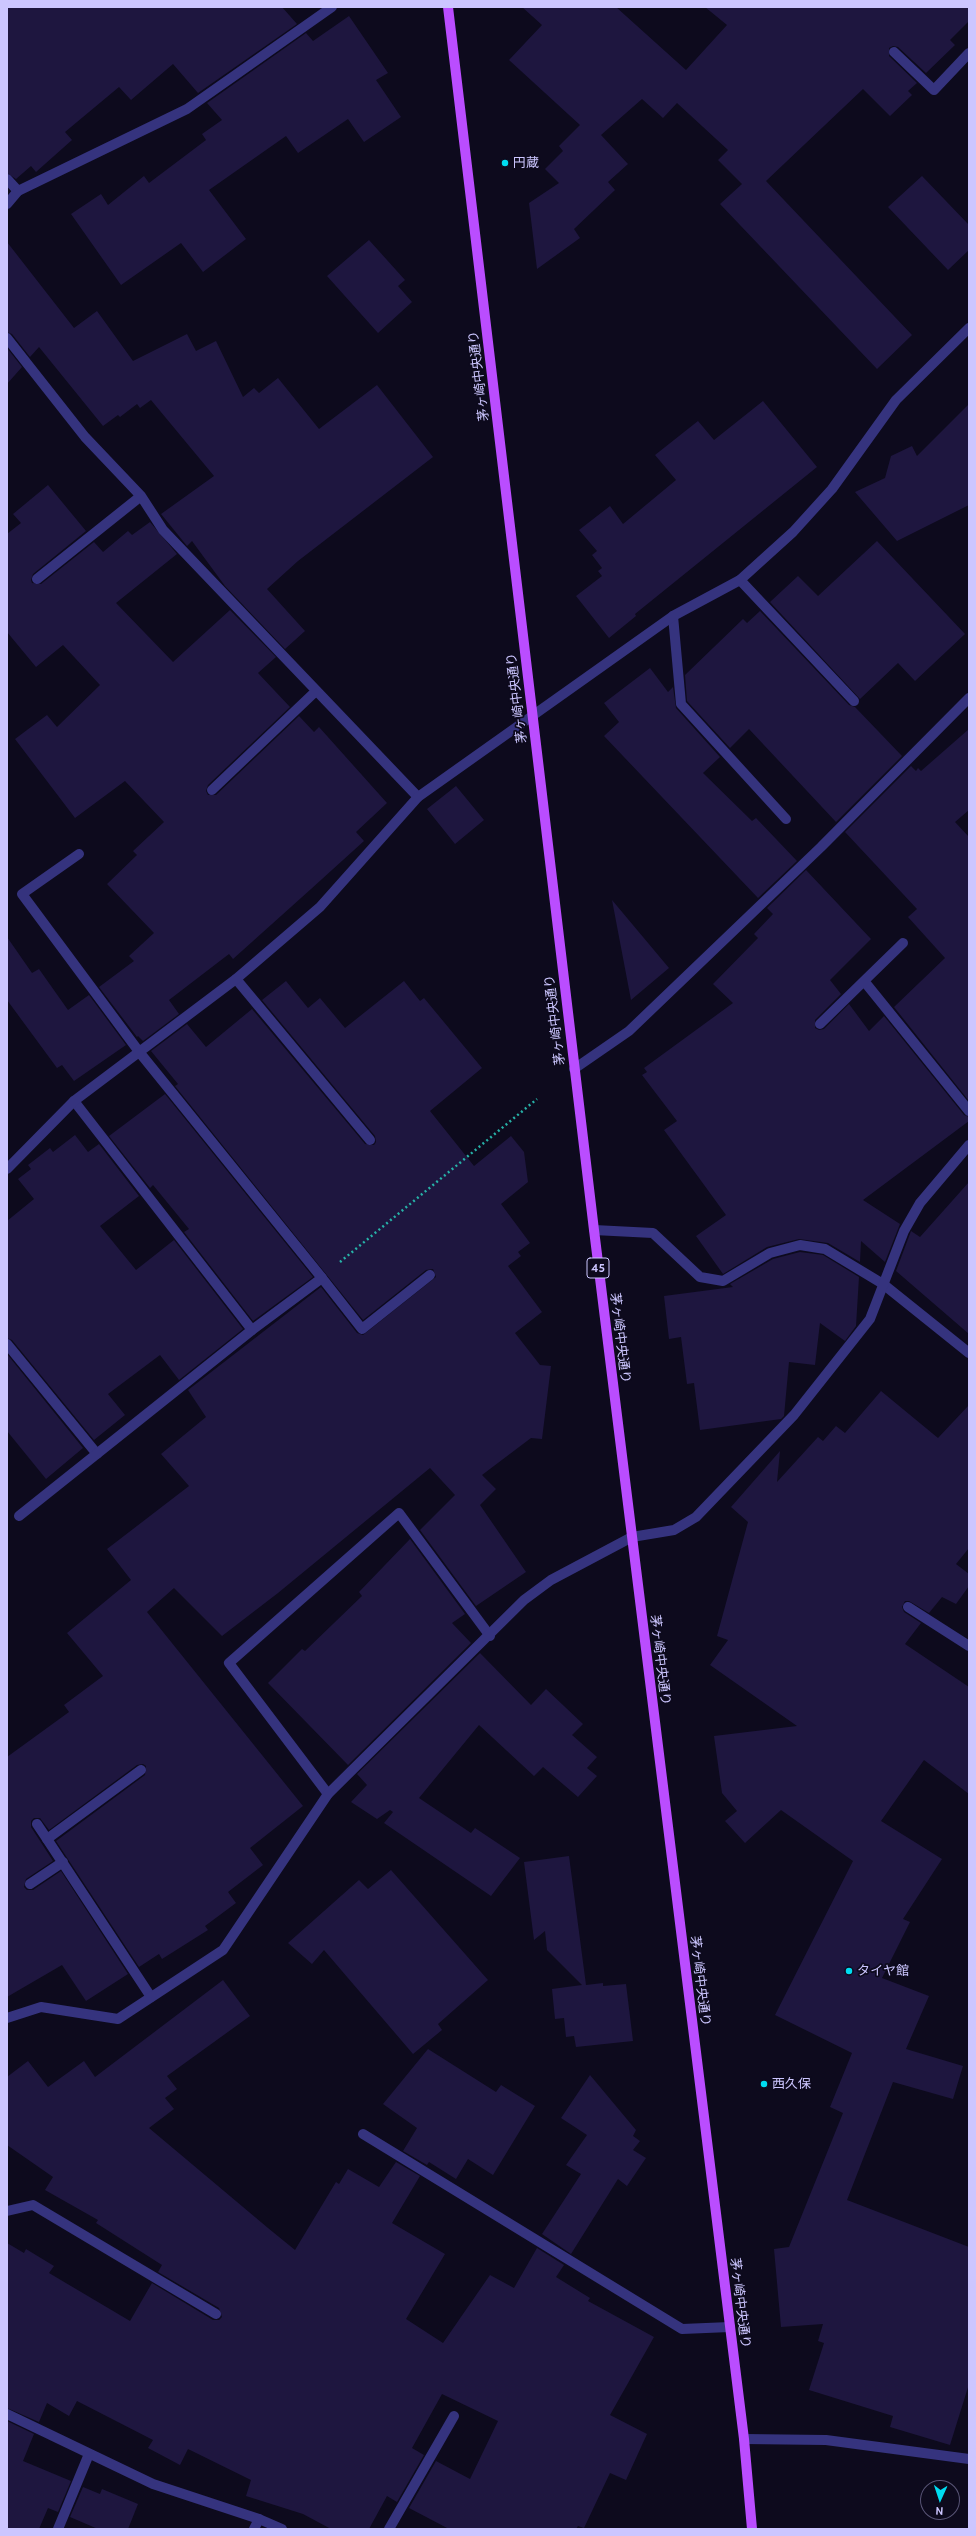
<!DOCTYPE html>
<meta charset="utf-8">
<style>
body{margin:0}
#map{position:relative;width:976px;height:2536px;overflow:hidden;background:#0d0a1d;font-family:Cabin,sans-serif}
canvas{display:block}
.frame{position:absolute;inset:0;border:8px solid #ccc6ff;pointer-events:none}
.north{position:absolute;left:920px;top:2480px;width:40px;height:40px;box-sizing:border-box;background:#0d0a1d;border:1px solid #595577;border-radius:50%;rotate:183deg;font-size:11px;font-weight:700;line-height:16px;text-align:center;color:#ccc6ff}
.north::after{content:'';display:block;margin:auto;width:14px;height:18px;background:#00dcf1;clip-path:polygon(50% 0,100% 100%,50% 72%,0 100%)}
</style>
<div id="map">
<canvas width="976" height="2536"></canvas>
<div class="frame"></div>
<div class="north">N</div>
</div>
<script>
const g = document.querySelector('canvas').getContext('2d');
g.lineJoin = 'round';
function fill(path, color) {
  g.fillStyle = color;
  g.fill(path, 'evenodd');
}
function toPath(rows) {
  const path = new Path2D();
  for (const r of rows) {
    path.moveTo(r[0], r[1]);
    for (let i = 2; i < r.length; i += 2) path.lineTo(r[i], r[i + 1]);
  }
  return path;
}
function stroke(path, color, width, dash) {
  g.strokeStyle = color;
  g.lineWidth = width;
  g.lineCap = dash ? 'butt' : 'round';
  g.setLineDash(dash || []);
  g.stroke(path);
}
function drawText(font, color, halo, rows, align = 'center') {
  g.font = font + ' Cabin,"Noto Sans JP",sans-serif';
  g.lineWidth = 3.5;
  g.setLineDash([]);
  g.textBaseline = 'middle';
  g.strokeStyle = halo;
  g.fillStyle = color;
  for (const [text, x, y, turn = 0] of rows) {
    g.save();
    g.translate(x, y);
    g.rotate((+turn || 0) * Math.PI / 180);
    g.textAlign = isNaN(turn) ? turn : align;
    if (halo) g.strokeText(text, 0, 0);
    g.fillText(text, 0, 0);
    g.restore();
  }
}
const building = toPath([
 [7,7,282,7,297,24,198,93,173,64,131,100,119,87,65,132,72,140,36,172,31,166,16,179,7,173],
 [522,7,616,7,686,70,727,25,705,7,969,7,969,21,950,40,955,45,926,73,898,47,893,46,889,48,889,56,917,83,908,91,912,95,890,116,863,89,766,181,912,335,877,369,720,204,742,184,718,160,728,150,677,103,663,118,642,99,601,135,628,164,608,182,615,190,574,229,580,238,537,269,529,203,559,183,545,169,563,151,559,146,580,125,509,60,542,25],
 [349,16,388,73,376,80,401,117,364,142,348,119,298,153,286,136,209,190,246,239,203,272,181,243,121,285,71,214,101,194,108,205,144,176,149,183,206,140,202,134,222,120,207,103,306,33,313,41],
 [922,176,969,225,969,250,948,270,888,207],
 [369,240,405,280,398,286,412,302,378,333,327,276],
 [7,242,74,328,97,311,133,361,187,334,196,351,216,341,243,397,254,388,259,393,278,378,319,429,377,385,433,457,298,561,267,589,305,631,285,649,225,586,192,541,187,546,161,514,214,476,151,400,140,408,137,404,120,417,118,415,103,426,39,347,30,357,12,334,7,332],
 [7,348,22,367,7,384],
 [763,401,817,467,635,614,636,616,609,638,576,596,602,576,598,571,602,568,592,555,597,551,579,530,610,506,623,524,676,480,655,455,698,421,714,440],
 [969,404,969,505,897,541,855,492,885,478,891,456,912,446,917,456],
 [48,485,86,531,33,574,31,580,32,583,41,584,94,542,103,552,128,531,132,535,150,522,177,554,116,603,173,662,230,610,276,657,258,673,290,707,208,785,206,791,208,795,216,795,299,716,314,732,319,727,387,803,356,832,364,841,311,889,233,959,229,954,169,1000,179,1014,143,1041,138,1036,137,1037,99,987,134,961,129,956,154,933,107,884,137,855,133,851,164,822,125,781,75,818,15,739,47,715,57,727,100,685,63,645,36,667,7,632,7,534,21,523,13,514],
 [877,541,965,634,915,681,898,663,860,699,770,602,798,576,818,596],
 [760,611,849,705,855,707,902,756,836,822,749,729,730,748,687,701,685,675,743,619,747,623],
 [650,668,668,692,673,687,676,708,720,757,703,773,752,821,756,818,797,861,758,898,604,736,619,722,604,703],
 [969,729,969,810,955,822,969,837,969,1101,894,1007,945,958,908,917,917,909,845,832,911,766,916,771,918,768,921,771],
 [456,786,484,820,455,844,427,809],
 [806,870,871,939,830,980,841,994,815,1020,815,1028,819,1030,824,1029,849,1004,869,1031,884,1016,964,1115,969,1117,969,1121,863,1200,900,1224,885,1262,861,1241,860,1262,828,1243,799,1239,767,1247,723,1274,696,1236,726,1215,664,1130,677,1121,642,1075,647,1072,644,1068,733,1003,713,984,758,938,754,934,773,914,767,908],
 [612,900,669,968,631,1000],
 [7,937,32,973,39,969,68,1010,89,995,126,1045,74,1081,62,1065,57,1068,7,1000],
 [286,981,308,1008,320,998,345,1028,404,981,420,1001,424,998,482,1068,430,1111,474,1166,511,1136,524,1152,528,1182,501,1204,530,1243,518,1252,521,1256,508,1266,542,1312,515,1333,540,1365,551,1366,542,1439,531,1438,482,1475,496,1489,480,1505,526,1572,476,1606,420,1530,455,1495,430,1468,278,1593,222,1636,174,1588,147,1612,303,1806,250,1848,263,1865,228,1892,236,1903,205,1926,208,1930,162,1959,159,1954,139,1967,56,1841,145,1775,146,1766,143,1764,137,1765,49,1830,40,1818,34,1818,31,1821,31,1827,53,1861,26,1879,24,1887,27,1890,33,1890,61,1871,128,1974,86,2001,62,1965,7,1997,7,1757,69,1712,64,1705,103,1676,67,1633,131,1580,107,1549,189,1486,161,1454,206,1417,188,1390,321,1287,357,1333,363,1335,436,1277,433,1269,426,1270,363,1320,175,1086,178,1084,151,1051,187,1024,206,1047,252,1009,365,1144,374,1145,376,1142,375,1136,262,1000],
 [165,1094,313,1277,253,1321,184,1232,189,1229,153,1185,150,1188,109,1136],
 [75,1135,88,1152,99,1144,139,1196,100,1226,136,1270,174,1240,243,1329,179,1380,160,1355,108,1394,125,1415,94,1440,12,1340,7,1338,7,1221,34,1199,18,1179,31,1169,28,1165,50,1148,53,1152],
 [969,1182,969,1334,896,1271,911,1231,920,1237],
 [800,1252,823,1255,859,1277,856,1326,845,1341,820,1323,815,1365,789,1362,784,1416,781,1419,700,1430,694,1383,687,1384,681,1337,669,1339,664,1296,733,1287,730,1284,773,1259],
 [7,1354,83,1448,46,1479,7,1431],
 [881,1391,938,1438,969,1405,969,1548,956,1564,969,1574,969,1586,956,1604,942,1597,929,1613,909,1601,905,1601,902,1607,904,1612,921,1623,905,1644,969,1687,969,1794,924,1760,881,1821,942,1859,903,1919,910,1922,882,1978,929,1996,906,2049,963,2066,953,2099,893,2082,847,2200,969,2247,969,2384,950,2445,890,2427,893,2416,809,2390,824,2343,818,2341,823,2324,781,2327,774,2249,789,2247,843,2113,830,2107,852,2053,775,2015,853,1861,781,1810,745,1843,725,1821,737,1811,722,1793,714,1736,797,1726,710,1665,728,1640,717,1636,748,1522,731,1507,780,1451,777,1482,818,1437,823,1441,836,1426,845,1433],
 [410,1539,465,1614,452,1623,471,1643,348,1765,268,1683,302,1649,305,1651,362,1596,359,1592],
 [480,1653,531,1705,546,1689,583,1724,572,1735,597,1757,587,1768,597,1776,578,1797,543,1767,534,1776,479,1725,419,1798,471,1833,475,1828,520,1858,491,1896,384,1823,393,1812,390,1810,377,1819,351,1802,367,1785,357,1774],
 [569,1856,586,1985,603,1983,603,1986,626,1984,633,2041,576,2047,574,2036,566,2037,564,2018,555,2019,552,1989,582,1985,547,1950,545,1931,534,1940,524,1862],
 [391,1870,488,1980,438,2024,442,2030,413,2054,324,1950,312,1964,288,1943,359,1880,368,1889],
 [223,1980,250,2016,167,2076,177,2089,165,2098,174,2109,149,2128,268,2228,295,2250,336,2182,339,2184,348,2169,379,2187,396,2162,420,2176,392,2223,445,2254,406,2319,443,2343,490,2275,514,2288,537,2248,564,2265,556,2277,590,2298,588,2301,654,2337,610,2415,647,2434,626,2480,610,2473,584,2528,578,2526,576,2529,449,2529,409,2508,436,2461,470,2479,498,2421,442,2394,412,2448,424,2455,397,2502,387,2496,369,2529,331,2529,303,2514,246,2496,251,2480,188,2449,180,2465,148,2448,153,2440,77,2401,69,2416,47,2403,39,2422,7,2408,7,2243,24,2253,26,2249,54,2266,49,2273,130,2321,152,2283,213,2320,219,2320,222,2317,219,2308,158,2272,162,2265,96,2223,98,2220,45,2190,53,2177,7,2145,7,2077,28,2061,48,2087,84,2061,95,2077],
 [428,2049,496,2092,501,2085,535,2106,493,2175,468,2159,456,2179,429,2162,427,2165,403,2151,417,2128,383,2104],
 [590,2075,636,2130,633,2136,640,2141,633,2150,646,2158,627,2186,618,2179,571,2254,542,2234,581,2174,566,2165,587,2135,561,2118],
 [7,2421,34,2434,23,2461,71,2481,58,2512,48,2508,39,2529,7,2529],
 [83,2487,100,2494,102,2489,138,2504,128,2529,98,2529,70,2517]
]);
const path = toPath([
 [340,1262,537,1099]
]);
const lane = toPath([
 [894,52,934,90,969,53],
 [7,179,18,191],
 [7,338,85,437,141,496,163,530,418,797],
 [37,579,141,496],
 [740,580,854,701],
 [673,616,681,704,786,819],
 [212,790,316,691],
 [903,943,864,981,969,1111],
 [236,979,370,1140],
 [820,1024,864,981],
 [74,1101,252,1330],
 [594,1230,653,1233,700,1277,723,1281,770,1253,800,1245,825,1249,883,1284,969,1353],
 [322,1278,362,1329,430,1275],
 [7,1344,97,1454],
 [908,1607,969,1646],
 [141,1770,47,1839,151,1997],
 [328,1794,229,1663,399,1513,490,1636],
 [30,1884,63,1862],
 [363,2134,682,2329,730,2327],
 [7,2211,33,2205,216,2314],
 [254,2529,259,2519],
 [389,2529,454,2416]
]);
const street = toPath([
 [7,204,18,191,187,109,332,7],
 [574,1069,629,1031,821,847,969,698],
 [7,1169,74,1101,236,979,320,907,418,797,673,616,740,580,793,532,832,489,896,400,969,328],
 [19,1516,252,1330,322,1278,140,1053,22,894,79,854],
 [37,1824,47,1839],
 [7,2018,41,2007,118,2019,223,1950,328,1794,524,1600,551,1580,632,1537,674,1530,696,1517,794,1415,870,1319,904,1231,920,1203,969,1145],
 [7,2414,153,2484,259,2519,282,2529],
 [744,2439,826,2440,969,2459],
 [58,2529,89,2454]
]);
const primary = toPath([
 [448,7,594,1230,744,2439,752,2529]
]);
const markers = [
 [505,163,4,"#00dcf1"],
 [849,1971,4,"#00dcf1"],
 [764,2084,4,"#00dcf1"]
];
const shields = [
 [598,1268,22]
];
const shieldNames = [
 ["45",598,1268]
];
const poiNames = [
 ["円蔵",513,163],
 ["タイヤ館",857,1971],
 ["西久保",772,2084]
];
const streetNames = [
 ["茅ヶ崎中央通り",479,376,-97],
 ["茅ヶ崎中央通り",517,698,-97],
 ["茅ヶ崎中央通り",555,1020,-97],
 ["茅ヶ崎中央通り",620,1338,83],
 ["茅ヶ崎中央通り",660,1660,83],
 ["茅ヶ崎中央通り",700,1981,83],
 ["茅ヶ崎中央通り",740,2303,83]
];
fill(building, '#1e163f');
stroke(path, '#27b2a8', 2.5, [2, 3]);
stroke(lane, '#35337e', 10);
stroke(street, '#35337e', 10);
stroke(primary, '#ba4dff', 10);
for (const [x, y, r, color] of markers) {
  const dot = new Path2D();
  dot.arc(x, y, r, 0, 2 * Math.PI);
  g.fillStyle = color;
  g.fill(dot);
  stroke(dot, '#0d0a1d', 1.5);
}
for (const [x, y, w] of shields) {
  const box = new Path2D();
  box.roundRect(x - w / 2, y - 10, w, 20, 3);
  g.fillStyle = '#0d0a1d';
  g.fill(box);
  stroke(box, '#ccc6ff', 1);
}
drawText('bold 12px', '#ccc6ff', null, shieldNames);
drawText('13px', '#ccc6ff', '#0d0a1d', poiNames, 'left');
drawText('13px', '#ccc6ff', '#0d0a1d', streetNames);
</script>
